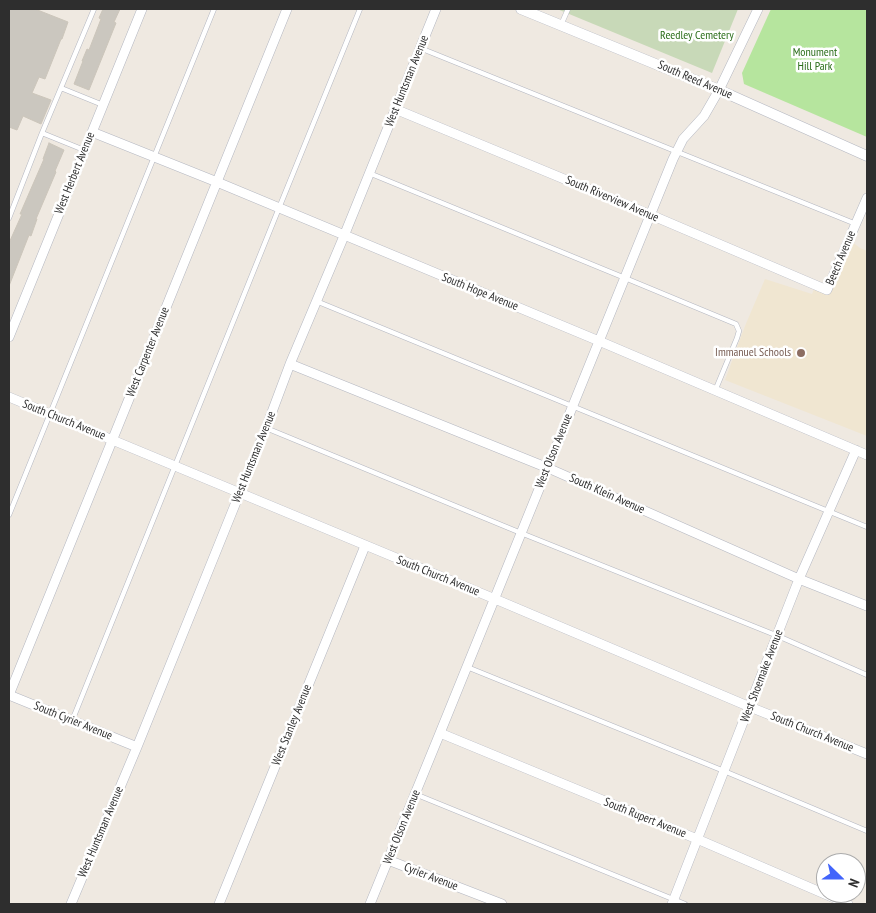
<!DOCTYPE html>
<style>
body{margin:0}
#map{position:relative;width:876px;height:913px;overflow:hidden;background:#efe9e1;font-family:"PT Sans Narrow",sans-serif}
canvas{display:block}
.frame{position:absolute;inset:0;border:10px solid #2e2e2e;pointer-events:none}
.north{position:absolute;left:816px;top:853px;width:50px;height:50px;box-sizing:border-box;background:#fff;border:1px solid #ababab;border-radius:50%;rotate:112deg;font-size:14px;font-weight:700;line-height:20px;text-align:center;color:#2e2e2e}
.north::after{content:'';display:block;margin:auto;width:18px;height:22px;background:#4264fb;clip-path:polygon(50% 0,100% 100%,50% 72%,0 100%)}
</style>
<div id="map">
<canvas width="876" height="913"></canvas>
<div class="frame"></div>
<div class="north">N</div>
</div>
<script>
const g = document.querySelector('canvas').getContext('2d');
g.lineJoin = 'round';
function fill(path, color) {
  g.fillStyle = color;
  g.fill(path, 'evenodd');
}
function toPath(rows) {
  const path = new Path2D();
  for (const r of rows) {
    path.moveTo(r[0], r[1]);
    for (let i = 2; i < r.length; i += 2) path.lineTo(r[i], r[i + 1]);
  }
  return path;
}
function stroke(path, color, width, dash) {
  g.strokeStyle = color;
  g.lineWidth = width;
  g.lineCap = dash ? 'butt' : 'round';
  g.setLineDash(dash || []);
  g.stroke(path);
}
function drawText(font, color, halo, rows, align = 'center') {
  g.font = font + ' "PT Sans Narrow",sans-serif';
  g.lineWidth = 5;
  g.setLineDash([]);
  g.textBaseline = 'middle';
  g.strokeStyle = halo;
  g.fillStyle = color;
  for (const [text, x, y, turn = 0] of rows) {
    g.save();
    g.translate(x, y);
    g.rotate((+turn || 0) * Math.PI / 180);
    g.textAlign = isNaN(turn) ? turn : align;
    if (halo) g.strokeText(text, 0, 0);
    g.fillText(text, 0, 0);
    g.restore();
  }
}
const education = toPath([
 [847,238,860,248,867,251,867,436,725,380,745,326,765,279,812,294,817,282,827,286]
]);
const green = toPath([
 [771,9,867,9,867,137,744,84,742,73]
]);
const cemetery = toPath([
 [557,9,738,9,712,73]
]);
const building = toPath([
 [9,9,35,9,68,22,62,39,61,39,45,79,39,77,32,93,51,100,41,124,23,116,17,130,9,127,9,9],
 [103,9,120,9,114,22,116,23,89,90,74,84,83,61,82,61,87,49,89,50,101,19,99,18,103,9],
 [49,143,64,150,55,171,56,172,36,219,37,219,31,236,29,235,9,286,9,243,22,214,20,214,44,159,43,159,49,143]
]);
const service = toPath([
 [561,25,568,9],
 [420,48,856,224],
 [61,88,103,105],
 [42,133,84,150],
 [369,173,625,278,736,324,739,331,737,338,715,391],
 [9,218,42,133,94,9],
 [316,301,867,527],
 [266,428,521,533,778,636,867,675],
 [9,515,214,9],
 [467,667,724,771,867,831],
 [72,721,279,208,360,9],
 [415,794,685,904]
]);
const minor = toPath([
 [395,109,651,215,827,290,867,198],
 [92,132,217,182,599,341,867,455],
 [9,337,142,9],
 [290,364,548,468,799,579,867,606],
 [9,397,495,599,750,707,867,754],
 [9,695,287,9],
 [9,695,137,747],
 [440,733,697,839,848,904],
 [388,860,502,904],
 [71,904,137,747,266,428,290,364,344,236,436,9],
 [219,904,365,546],
 [370,904,440,733,673,159,683,139,704,116,719,90,758,9],
 [672,904,799,579,856,450]
]);
const tertiary = toPath([
 [521,9,719,90,867,156]
]);
const markers = [
 [801,353,5,"#8d6e63"]
];
const parkNames = [
 ["Reedley Cemetery",697,36],
 ["Monument",815,53],
 ["Hill Park",815,67]
];
const streetNames = [
 ["South Reed Avenue",695,80,23],
 ["West Huntsman Avenue",407,81,-68],
 ["West Herbert Avenue",75,173,-68],
 ["South Riverview Avenue",612,199,23],
 ["Beech Avenue",841,258,-67],
 ["South Hope Avenue",480,292,22],
 ["West Carpenter Avenue",148,352,-68],
 ["South Church Avenue",64,420,22],
 ["West Olson Avenue",554,451,-68],
 ["West Huntsman Avenue",254,457,-68],
 ["South Klein Avenue",607,494,24],
 ["South Church Avenue",438,576,22],
 ["West Shoemake Avenue",762,676,-69],
 ["South Cyrier Avenue",73,721,22],
 ["West Stanley Avenue",292,725,-68],
 ["South Church Avenue",812,732,22],
 ["South Rupert Avenue",645,818,22],
 ["West Olson Avenue",402,827,-68],
 ["West Huntsman Avenue",101,832,-67],
 ["Cyrier Avenue",431,877,21]
];
const educationNames = [
 ["Immanuel Schools",791,353]
];
fill(education, '#f0e6d1');
fill(green, '#b6e59e');
fill(cemetery, '#c8d9b8');
fill(building, '#cbc7bf');
stroke(building, '#cbc5ba', 1);
stroke(service, '#b4b7c1', 5.5);
stroke(minor, '#b4b7c1', 10);
stroke(tertiary, '#b4b7c1', 11);
stroke(service, '#fff', 4.5);
stroke(minor, '#fff', 9);
stroke(tertiary, '#fff', 10);
for (const [x, y, r, color] of markers) {
  const dot = new Path2D();
  dot.arc(x, y, r, 0, 2 * Math.PI);
  g.fillStyle = color;
  g.fill(dot);
  stroke(dot, '#fff', 2);
}
drawText('12px', '#2c6e1b', '#fff', parkNames);
drawText('12px', '#2e2e2e', '#fff', streetNames);
drawText('12px', '#785e54', '#fff', educationNames, 'right');
</script>
